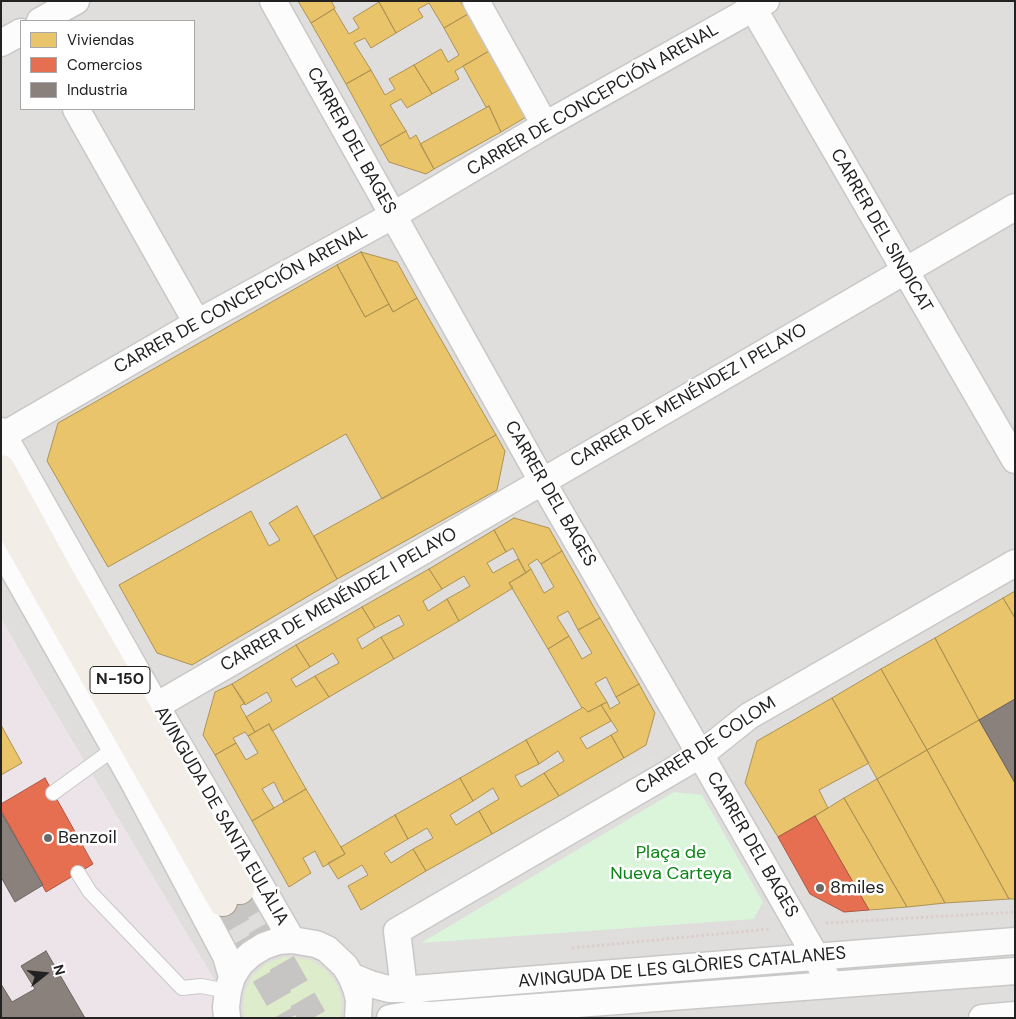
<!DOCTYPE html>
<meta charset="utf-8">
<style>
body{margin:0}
#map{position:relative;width:1016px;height:1019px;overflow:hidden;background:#f0eeeb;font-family:"DM Sans",sans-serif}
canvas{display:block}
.frame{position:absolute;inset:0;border:2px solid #222;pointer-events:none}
.legend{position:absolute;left:20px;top:20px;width:175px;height:90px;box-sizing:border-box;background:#fff;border:1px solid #a7a7a7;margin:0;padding:6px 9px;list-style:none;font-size:15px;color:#222}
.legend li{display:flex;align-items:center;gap:10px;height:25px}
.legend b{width:25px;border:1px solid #a7a7a7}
.north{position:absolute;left:20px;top:949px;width:50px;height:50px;-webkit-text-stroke:4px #fff;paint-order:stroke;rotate:74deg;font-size:14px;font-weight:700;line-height:20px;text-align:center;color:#222}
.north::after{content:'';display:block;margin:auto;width:18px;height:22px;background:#222;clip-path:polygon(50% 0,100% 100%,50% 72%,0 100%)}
</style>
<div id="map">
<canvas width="1016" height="1019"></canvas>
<div class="frame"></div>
<ul class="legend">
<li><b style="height:14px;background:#e9c46a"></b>Viviendas</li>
<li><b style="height:14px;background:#e76f51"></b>Comercios</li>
<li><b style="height:14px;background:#8a817c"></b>Industria</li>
</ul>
<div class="north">N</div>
</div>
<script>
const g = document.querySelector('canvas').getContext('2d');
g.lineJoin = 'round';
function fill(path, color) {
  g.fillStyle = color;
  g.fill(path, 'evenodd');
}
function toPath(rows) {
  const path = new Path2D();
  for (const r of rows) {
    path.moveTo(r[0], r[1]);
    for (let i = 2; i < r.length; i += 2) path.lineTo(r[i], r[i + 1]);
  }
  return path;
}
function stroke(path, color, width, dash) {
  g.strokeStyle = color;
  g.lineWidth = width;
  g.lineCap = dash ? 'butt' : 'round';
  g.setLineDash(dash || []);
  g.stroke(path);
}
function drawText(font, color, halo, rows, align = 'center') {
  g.font = font + ' "DM Sans",sans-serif';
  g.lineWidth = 5;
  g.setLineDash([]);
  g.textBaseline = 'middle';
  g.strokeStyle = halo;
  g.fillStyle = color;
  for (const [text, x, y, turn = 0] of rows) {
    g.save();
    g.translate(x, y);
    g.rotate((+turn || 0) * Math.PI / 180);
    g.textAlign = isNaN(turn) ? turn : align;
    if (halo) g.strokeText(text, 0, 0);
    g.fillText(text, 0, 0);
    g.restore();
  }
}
const residential = toPath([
 [1,1,1015,1,1015,1018,237,1018,33,675,1,618],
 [21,21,194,21,194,109,21,109]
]);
const industrial = toPath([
 [1,618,33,675,237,1018,1,1018]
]);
const grass = toPath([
 [285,957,293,957,311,960,326,970,337,985,340,994,342,1003,340,1018,245,1018,243,1009,245,991,253,975,267,963]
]);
const park = toPath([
 [674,792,702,795,763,902,754,919,421,943]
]);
const parking = toPath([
 [652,755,660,771,389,926,385,908]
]);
const homes = toPath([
 [298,1,331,1,335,8,311,23,298,1],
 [381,1,460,1,468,14,444,28,429,3,418,9,423,17,396,33,379,2,381,1],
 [379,2,396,33,371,48,365,38,354,43,371,70,346,84,311,23,334,9,349,34,359,28,353,18,379,2],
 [468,14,489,51,455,71,459,79,432,94,414,65,441,49,448,62,459,55,444,28,468,14],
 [489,51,526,117,501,132,489,106,486,107,463,66,489,51],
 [414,65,432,94,407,108,401,99,390,105,406,131,380,146,346,84,371,70,385,95,395,89,389,79,414,65],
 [489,106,501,132,434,169,420,144,489,106],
 [406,131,410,139,416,135,434,169,426,174,389,162,380,146,406,131],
 [361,252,389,304,365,317,337,265,361,252],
 [361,252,397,262,417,298,393,312,361,252],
 [337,265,365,317,389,304,393,312,417,298,496,435,382,499,346,434,108,567,47,461,58,423,337,265],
 [496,435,505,451,497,490,337,579,314,536,496,435],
 [297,506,337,579,192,665,157,653,119,585,251,511,269,546,280,540,269,523,297,506],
 [514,518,549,528,562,551,541,564,537,559,528,565,531,569,526,573,513,548,506,552,494,530,514,518],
 [494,530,506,552,487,563,493,573,518,559,526,573,509,583,513,588,459,621,447,599,470,586,464,576,442,589,429,569,494,530],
 [562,551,600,618,578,630,568,611,557,617,569,636,548,649,509,583,531,569,544,593,554,587,541,564,562,551],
 [429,569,442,589,423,601,428,611,447,599,459,621,394,659,381,637,404,625,399,615,375,628,362,607,429,569],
 [1015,591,1015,618,1003,598,1015,591],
 [1003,598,1015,618,1015,699,979,720,935,638,1003,598],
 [362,607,375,628,357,639,362,649,381,637,394,659,329,697,315,676,339,663,333,653,310,667,296,645,362,607],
 [600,618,639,684,616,697,606,677,595,683,607,702,588,712,583,707,582,708,548,649,569,636,582,659,592,653,578,630,600,618],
 [935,638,979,720,927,750,881,669,935,638],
 [296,645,310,667,291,679,296,687,315,676,329,697,272,731,269,724,255,732,246,717,272,701,267,692,245,705,232,684,296,645],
 [881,669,927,750,877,779,832,698,881,669],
 [232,684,245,703,240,706,255,732,248,736,245,732,233,738,236,743,215,755,203,735,215,692,232,684],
 [639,684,655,713,646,745,624,758,611,735,618,731,601,705,607,702,610,709,620,703,616,697,639,684],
 [832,698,869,763,819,790,828,808,778,837,745,783,757,741,832,698],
 [601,705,611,721,580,738,587,749,611,735,624,758,559,796,544,773,564,761,558,751,539,764,526,740,582,708,583,707,588,712,601,705],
 [979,720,1015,783,1015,899,1009,899,927,750,979,720],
 [269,724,306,789,284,802,274,782,262,789,274,808,252,821,215,755,236,743,246,760,258,753,248,736,269,724],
 [1,725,22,763,1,775,1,725],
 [526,740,539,764,515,776,521,787,544,773,559,796,492,834,479,811,499,799,493,788,473,801,460,778,526,740],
 [927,750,1009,899,945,903,877,779,927,750],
 [460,778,473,801,450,815,456,825,479,811,492,834,426,871,413,849,433,838,427,828,408,839,395,815,460,778],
 [877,779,945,903,907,907,844,798,877,779],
 [306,789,345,854,323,867,315,851,303,858,311,873,289,887,252,821,306,789],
 [844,798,907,907,869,910,815,816,844,798],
 [395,815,408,839,384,853,391,863,413,849,426,871,361,910,348,886,368,875,362,865,338,879,328,863,345,854,341,847,395,815]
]);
const shops = toPath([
 [45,778,93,864,46,892,1,810,1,804,45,778],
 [815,816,869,910,844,912,810,894,778,837,815,816]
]);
const industry = toPath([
 [1015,699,1015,783,979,720,1015,699],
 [1,812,43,885,15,902,1,877,1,812],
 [46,951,85,1018,1,1018,1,984,12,1002,35,989,21,966,46,951]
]);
const primaryTunnel = toPath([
 [240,890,313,1018],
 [223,902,290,1018]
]);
const path = toPath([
 [826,923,1015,912],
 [572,948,770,929]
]);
const service = toPath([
 [53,793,115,748],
 [78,873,90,892,182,988,201,986,228,991]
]);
const minor = toPath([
 [273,1,542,481,684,726,816,957,830,985],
 [476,1,545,125],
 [749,1,1015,460],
 [40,21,76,1],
 [1,43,21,32],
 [76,109,197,323],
 [1,431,156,706,292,940],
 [4,435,197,323,392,216,545,125,766,1],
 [1,548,131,777,226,956,232,977],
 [156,706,1015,207],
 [351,976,370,984,389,989,413,989,1015,941],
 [404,989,397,931,700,755,749,716,1015,563],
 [227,1018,226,1007,228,991,232,977,240,964,251,954,264,946,278,941,292,940,316,944,327,949,345,966,351,976,356,988,359,1000,358,1018],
 [390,1018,413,1014,432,1015,1015,971],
 [982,1018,1015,1015]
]);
const primary = toPath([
 [1,469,58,573,240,890],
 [1,511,223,902]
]);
const markers = [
 [48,838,5,"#6a6968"],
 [820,888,5,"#6a6968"]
];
const shields = [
 [120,680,60]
];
const shieldNames = [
 ["N-150",120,680]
];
const streetNames = [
 ["CARRER DE CONCEPCIÓN ARENAL",593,100,-30],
 ["CARRER DEL BAGES",351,141,61],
 ["CARRER DEL SINDICAT",881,231,60],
 ["CARRER DE CONCEPCIÓN ARENAL",241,300,-29],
 ["CARRER DE MENÉNDEZ I PELAYO",689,396,-30],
 ["CARRER DEL BAGES",550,494,60],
 ["CARRER DE MENÉNDEZ I PELAYO",339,600,-30],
 ["CARRER DE COLOM",706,746,-33],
 ["AVINGUDA DE SANTA EULÀLIA",221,816,60],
 ["CARRER DEL BAGES",752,845,60],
 ["AVINGUDA DE LES GLÒRIES CATALANES",682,968,-5]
];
const poiNames = [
 ["Benzoil",58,838],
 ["8miles",830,888]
];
const parkNames = [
 ["Plaça de",671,853],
 ["Nueva Carteya",671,874]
];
fill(residential, '#dfdedc');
fill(industrial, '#ede4e9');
fill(grass, '#ddeccb');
fill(park, '#daf5da');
fill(parking, '#e0dfde');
fill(homes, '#e9c46a');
stroke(homes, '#ad9354', 1);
fill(shops, '#e76f51');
stroke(shops, '#ac5843', 1);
fill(industry, '#8a817c');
stroke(industry, '#6b6461', 1);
stroke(primaryTunnel, '#c7c5c3', 28, [28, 14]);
stroke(service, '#c9c8c7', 16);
stroke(minor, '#c9c8c7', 29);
stroke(primary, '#a79c86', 30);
stroke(path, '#dccecd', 3, [2.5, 2.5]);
stroke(service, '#fdfcfc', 14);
stroke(minor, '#fdfcfc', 26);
stroke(primary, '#f3ede7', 28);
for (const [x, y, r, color] of markers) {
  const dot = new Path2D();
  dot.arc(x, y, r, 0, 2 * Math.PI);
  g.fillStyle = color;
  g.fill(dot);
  stroke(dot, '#fff', 2);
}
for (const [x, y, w] of shields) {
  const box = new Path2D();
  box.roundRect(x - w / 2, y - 13.5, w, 27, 4);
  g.fillStyle = '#fff';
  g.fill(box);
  stroke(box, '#222', 1);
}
drawText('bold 16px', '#222', null, shieldNames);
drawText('18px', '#222', '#fff', streetNames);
drawText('18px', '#222', '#fff', poiNames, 'left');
drawText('18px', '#0c8416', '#fff', parkNames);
</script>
